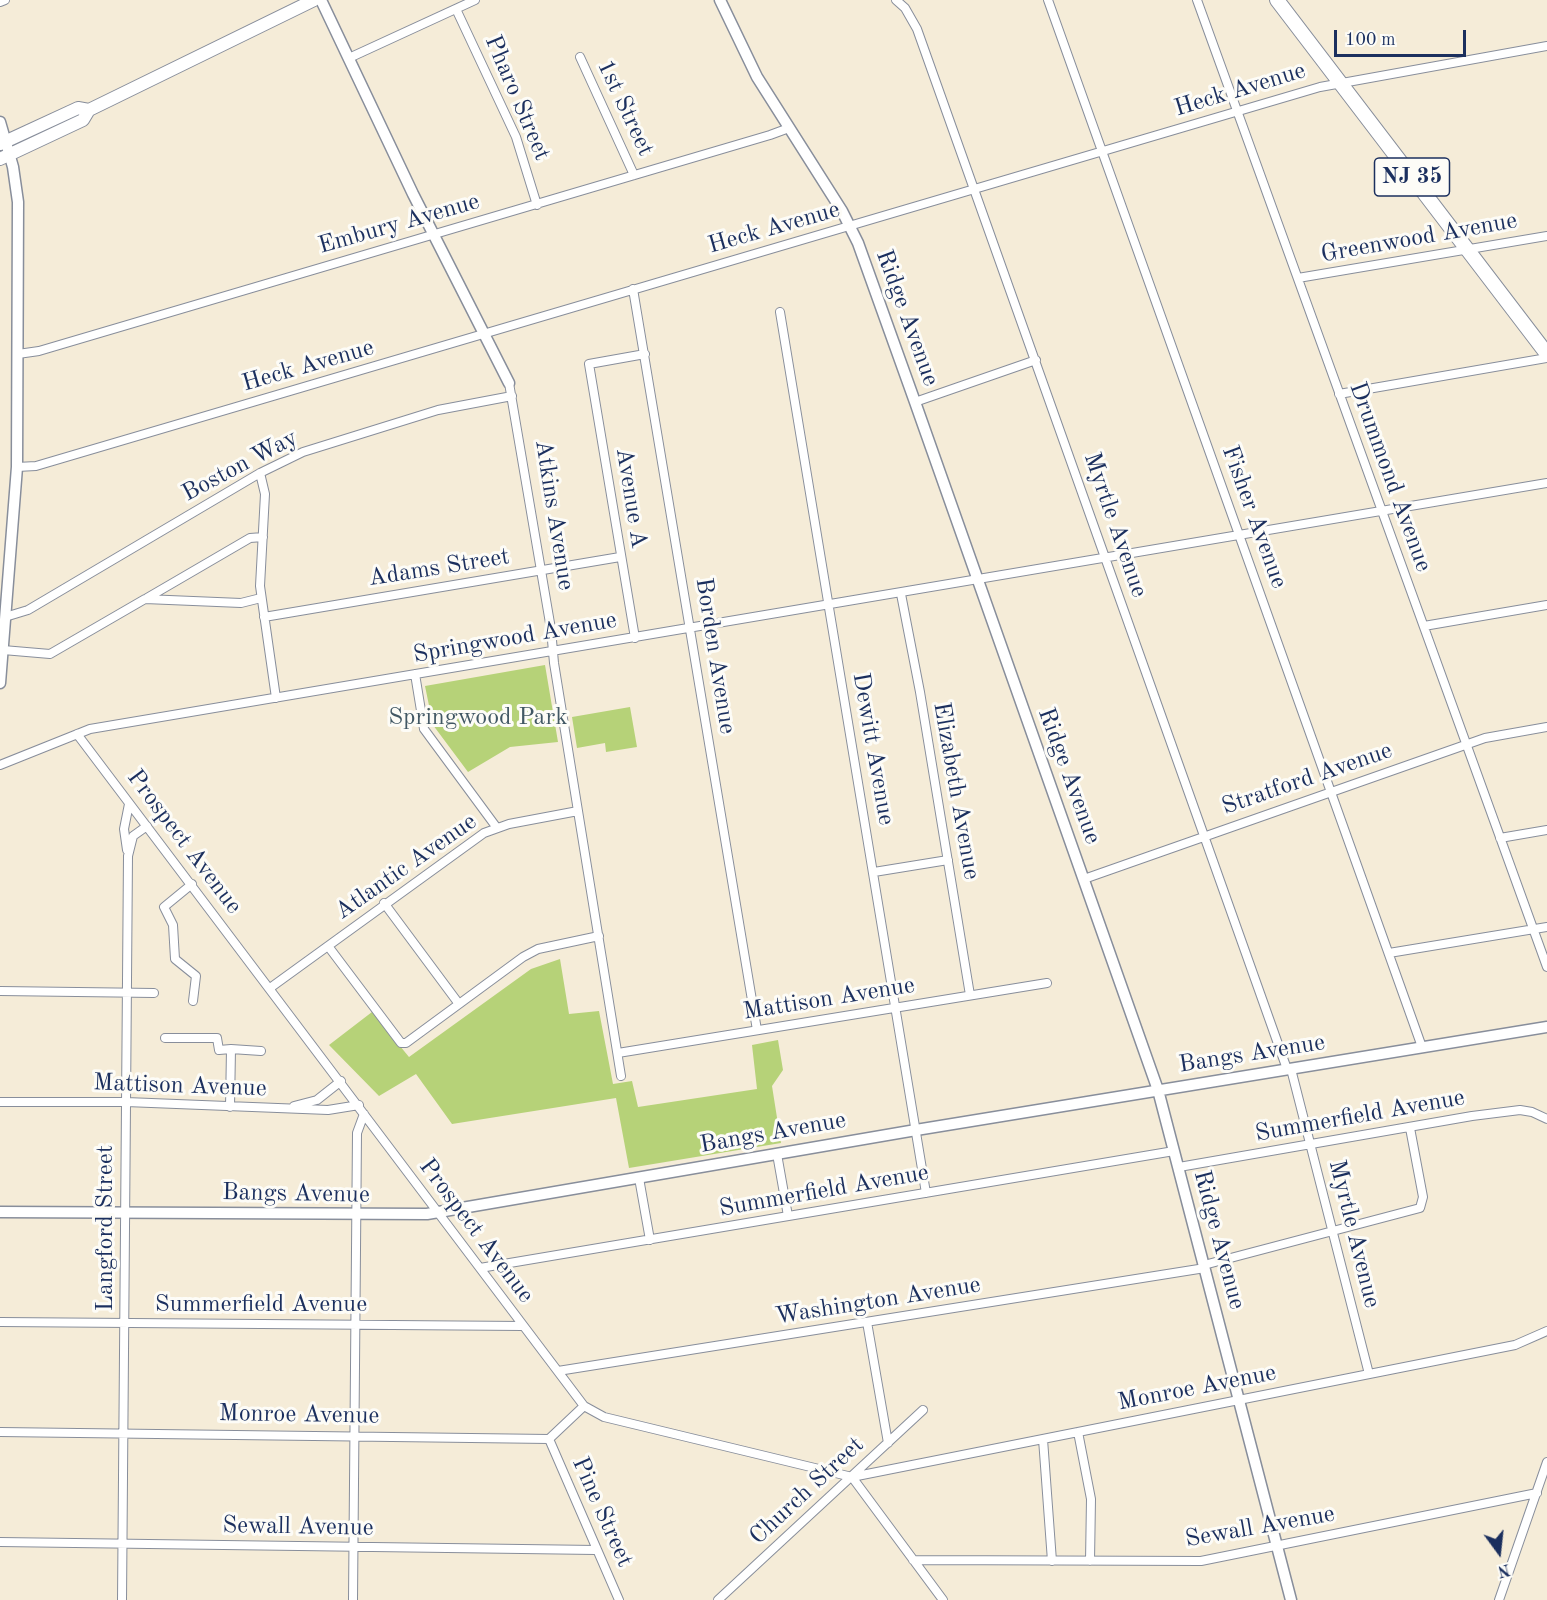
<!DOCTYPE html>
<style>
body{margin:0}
#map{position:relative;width:1547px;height:1600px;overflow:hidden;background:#f5ecd8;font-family:"Old Standard TT",serif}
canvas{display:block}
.north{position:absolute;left:1469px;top:1522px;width:60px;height:60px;-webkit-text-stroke:4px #fdfcf7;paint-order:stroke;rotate:165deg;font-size:16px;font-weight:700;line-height:24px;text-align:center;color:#1b2f5e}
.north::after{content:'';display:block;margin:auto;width:21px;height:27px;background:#1b2f5e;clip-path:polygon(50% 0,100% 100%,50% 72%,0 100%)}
.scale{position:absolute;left:1334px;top:30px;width:132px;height:27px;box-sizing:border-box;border:3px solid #1b2f5e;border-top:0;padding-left:8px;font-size:18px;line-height:21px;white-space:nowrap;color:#1b2f5e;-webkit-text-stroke:4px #fdfcf7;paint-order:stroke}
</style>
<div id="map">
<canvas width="1547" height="1600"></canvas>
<div class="north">N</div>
<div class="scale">100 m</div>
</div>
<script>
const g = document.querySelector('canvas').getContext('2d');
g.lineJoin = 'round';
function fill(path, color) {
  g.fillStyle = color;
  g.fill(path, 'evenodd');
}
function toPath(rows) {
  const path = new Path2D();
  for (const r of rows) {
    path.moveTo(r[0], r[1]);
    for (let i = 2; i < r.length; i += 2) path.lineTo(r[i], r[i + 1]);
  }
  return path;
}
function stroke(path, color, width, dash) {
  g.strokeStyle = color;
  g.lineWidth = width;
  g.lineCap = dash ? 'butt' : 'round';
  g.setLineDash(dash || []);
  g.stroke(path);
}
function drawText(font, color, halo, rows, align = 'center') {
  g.font = font + ' "Old Standard TT",serif';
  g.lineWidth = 6;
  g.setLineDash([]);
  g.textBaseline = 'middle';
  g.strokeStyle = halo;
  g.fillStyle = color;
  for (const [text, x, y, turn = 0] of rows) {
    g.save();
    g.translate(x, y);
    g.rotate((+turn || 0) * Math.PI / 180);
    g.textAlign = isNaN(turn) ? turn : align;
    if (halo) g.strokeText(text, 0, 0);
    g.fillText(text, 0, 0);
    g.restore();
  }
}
const green = toPath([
 [545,665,558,742,510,747,468,772,433,725,425,686],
 [630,707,637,747,606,752,605,743,577,748,572,717],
 [560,959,569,1014,599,1011,613,1084,632,1081,638,1107,757,1089,752,1045,778,1040,783,1070,772,1086,781,1143,629,1168,616,1098,452,1124,416,1074,379,1096,329,1045,372,1012,409,1057,531,969]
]);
const minor = toPath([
 [896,0,905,8,917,29,1287,1069],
 [1048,0,1422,1047],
 [1197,0,1547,967],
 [0,2,5,0],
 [456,9,516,137,537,205],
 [580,57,634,175],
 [349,58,475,0],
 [1298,278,1547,236],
 [633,289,757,1030],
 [780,312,926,1193],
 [18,354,39,351,770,135,789,128],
 [509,383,551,629,554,663,621,1076],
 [1339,394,1547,358],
 [915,402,1036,360],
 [17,467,36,466,1320,87,1547,46],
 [260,473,265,494,260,586,276,698],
 [901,594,920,692,970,995],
 [147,598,250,538,263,537],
 [5,617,28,610,260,473,303,452,438,410,512,396],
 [264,617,620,557],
 [1424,626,1547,605],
 [635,638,589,364,645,354],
 [3,650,50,654,145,599,241,603,261,598],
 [415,674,424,729,497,828],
 [77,734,584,1406,604,1417,852,1477,943,1600],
 [0,765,90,729,1547,483],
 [1500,838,1547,830],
 [127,850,124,829,129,804],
 [874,872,948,860],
 [1084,879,1485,738,1547,727],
 [192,884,164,907,173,925,175,959,196,976,193,1001],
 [384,903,459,1004],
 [328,946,401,1043,406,1043,523,957,538,949,599,936],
 [1389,953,1547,927],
 [270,988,484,833,509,824,578,811],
 [0,991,154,993],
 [165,1038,217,1038,219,1050,231,1049],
 [618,1053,1047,983],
 [1291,1069,1369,1374],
 [0,1102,126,1102,328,1110,359,1105],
 [294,1106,317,1100,341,1081],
 [230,1107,231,1049,261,1051],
 [777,1154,788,1216],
 [1179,1167,1472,1116,1520,1110,1532,1112,1547,1119],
 [639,1178,650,1240],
 [1204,1265,1420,1208,1423,1197,1410,1128],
 [480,1268,1174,1151],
 [0,1322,523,1326],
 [867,1322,888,1443],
 [558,1371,1205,1268],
 [0,1432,549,1439,584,1406],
 [1078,1432,1091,1499,1090,1561],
 [549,1439,619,1600],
 [1043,1439,1052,1561],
 [852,1477,1515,1345,1547,1331],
 [0,1542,596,1550],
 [913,1560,1201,1561,1537,1493],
 [122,1600,128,856,133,836,147,826],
 [353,1600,357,1133,364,1114],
 [718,1600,923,1410],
 [1499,1600,1547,1462]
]);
const tertiary = toPath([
 [321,0,413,194,509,383],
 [720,0,757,77,842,211,858,243,915,402,1158,1090,1291,1600],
 [0,122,13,167,18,202,17,467,0,683],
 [0,1212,427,1214,916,1130,1547,1027]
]);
const secondary = toPath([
 [0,144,78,108,89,110],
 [0,159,83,120,89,110,314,0]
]);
const primary = toPath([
 [1277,0,1547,354]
]);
const shields = [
 [1412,177,75]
];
const shieldNames = [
 ["NJ 35",1412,177]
];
const streetNames = [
 ["Heck Avenue",1240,90,-17],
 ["Pharo Street",517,98,67],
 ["1st Street",625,108,65],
 ["Embury Avenue",399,224,-16],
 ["Heck Avenue",774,228,-16],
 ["Greenwood Avenue",1419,238,-10],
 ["Ridge Avenue",907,318,70],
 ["Heck Avenue",308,366,-16],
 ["Boston Way",240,466,-28],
 ["Drummond Avenue",1390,477,70],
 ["Avenue A",631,498,81],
 ["Atkins Avenue",554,515,81],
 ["Fisher Avenue",1254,517,70],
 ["Myrtle Avenue",1115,525,71],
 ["Adams Street",439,568,-9],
 ["Springwood Avenue",515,638,-10],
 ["Borden Avenue",715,656,81],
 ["Dewitt Avenue",873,749,80],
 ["Ridge Avenue",1069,776,70],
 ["Stratford Avenue",1307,779,-19],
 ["Elizabeth Avenue",956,791,80],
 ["Prospect Avenue",184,842,53],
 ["Atlantic Avenue",406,867,-35],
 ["Mattison Avenue",829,999,-9],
 ["Bangs Avenue",1252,1054,-9],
 ["Mattison Avenue",180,1086,2],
 ["Summerfield Avenue",1360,1116,-10],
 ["Bangs Avenue",773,1133,-10],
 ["Summerfield Avenue",824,1191,-10],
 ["Bangs Avenue",296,1194,1],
 ["Langford Street",106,1228,-90],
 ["Prospect Avenue",476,1231,53],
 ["Myrtle Avenue",1354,1234,76],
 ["Ridge Avenue",1219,1240,75],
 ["Washington Avenue",878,1301,-9],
 ["Summerfield Avenue",261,1305],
 ["Monroe Avenue",1197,1388,-11],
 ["Monroe Avenue",299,1415,1],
 ["Church Street",807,1491,-43],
 ["Pine Street",602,1512,66],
 ["Sewall Avenue",298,1527,1],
 ["Sewall Avenue",1260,1527,-10]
];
const parkNames = [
 ["Springwood Park",478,718]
];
fill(green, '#b6d278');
stroke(minor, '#888e9b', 10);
stroke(tertiary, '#888e9b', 13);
stroke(secondary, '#888e9b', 14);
stroke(primary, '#888e9b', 16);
stroke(minor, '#fff', 8);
stroke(tertiary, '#fff', 10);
stroke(secondary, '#fff', 12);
stroke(primary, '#fff', 14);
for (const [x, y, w] of shields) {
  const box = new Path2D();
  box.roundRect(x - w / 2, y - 19, w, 38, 4.5);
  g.fillStyle = '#fdfcf7';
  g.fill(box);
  stroke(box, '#1b2f5e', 1.5);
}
drawText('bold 22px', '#1b2f5e', null, shieldNames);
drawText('24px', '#1b2f5e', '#fdfcf7', streetNames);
drawText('24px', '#425864', '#fdfcf7', parkNames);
</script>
